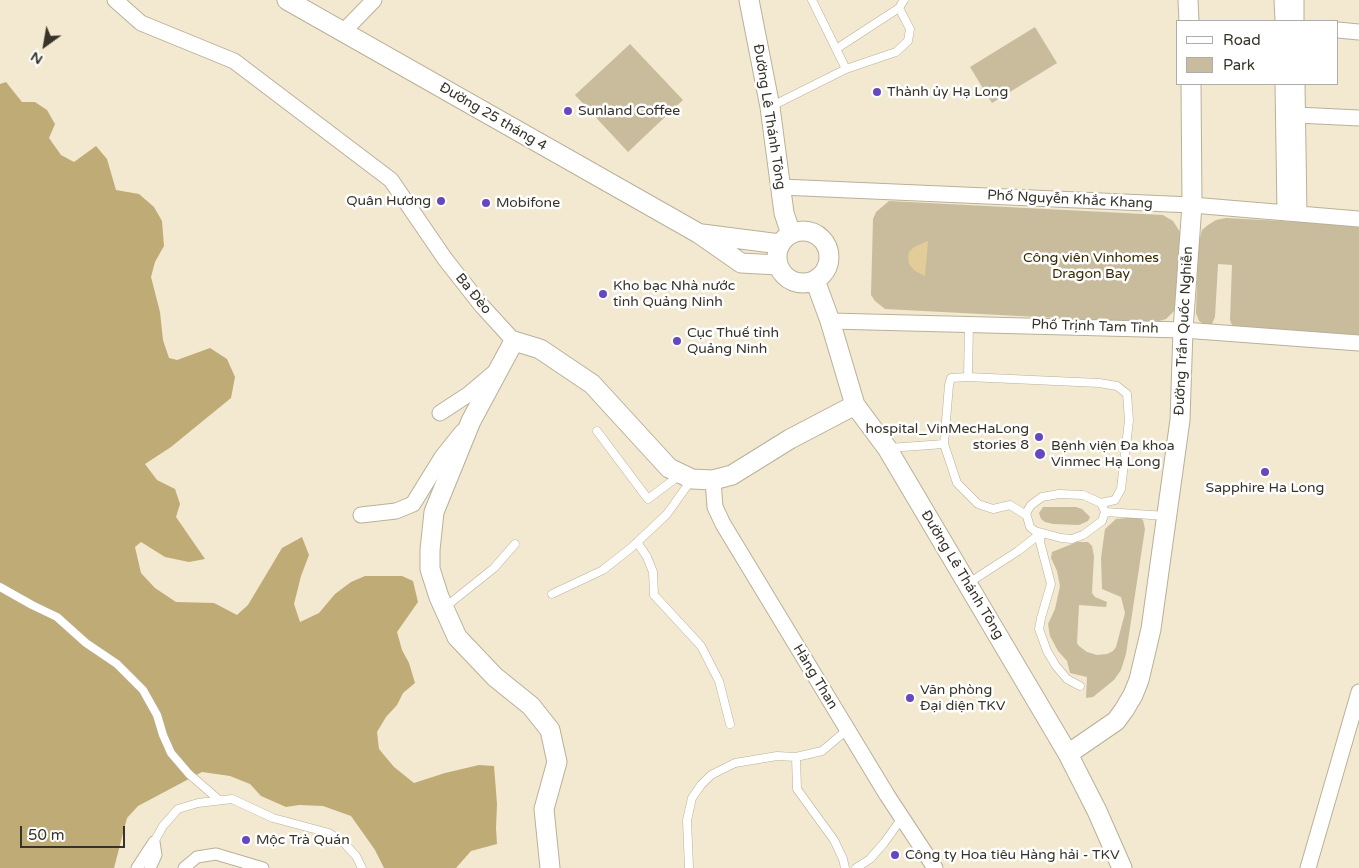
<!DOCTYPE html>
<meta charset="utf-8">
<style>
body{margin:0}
#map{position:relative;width:1359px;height:868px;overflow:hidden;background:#f3e9d0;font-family:"Varela Round",sans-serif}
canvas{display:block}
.legend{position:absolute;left:1176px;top:20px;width:162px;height:65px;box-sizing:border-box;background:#fff;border:1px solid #afada9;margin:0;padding:6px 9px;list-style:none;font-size:15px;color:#373329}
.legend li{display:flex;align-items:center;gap:10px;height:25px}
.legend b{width:25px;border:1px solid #afada9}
.north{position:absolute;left:20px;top:20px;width:50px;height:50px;-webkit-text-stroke:4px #fff;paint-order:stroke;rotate:212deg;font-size:14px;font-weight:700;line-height:20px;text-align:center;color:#373329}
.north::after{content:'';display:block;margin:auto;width:18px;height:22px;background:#373329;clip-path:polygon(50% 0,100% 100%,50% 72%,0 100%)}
.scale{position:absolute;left:20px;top:826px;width:105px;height:22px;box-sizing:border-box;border:2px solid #373329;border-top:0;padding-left:6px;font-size:15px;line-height:18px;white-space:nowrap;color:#373329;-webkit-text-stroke:4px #fff;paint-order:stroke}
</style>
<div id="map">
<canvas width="1359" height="868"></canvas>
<ul class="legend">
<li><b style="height:6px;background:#fff"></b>Road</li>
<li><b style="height:14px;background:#c8bc9d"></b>Park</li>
</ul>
<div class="north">N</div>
<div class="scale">50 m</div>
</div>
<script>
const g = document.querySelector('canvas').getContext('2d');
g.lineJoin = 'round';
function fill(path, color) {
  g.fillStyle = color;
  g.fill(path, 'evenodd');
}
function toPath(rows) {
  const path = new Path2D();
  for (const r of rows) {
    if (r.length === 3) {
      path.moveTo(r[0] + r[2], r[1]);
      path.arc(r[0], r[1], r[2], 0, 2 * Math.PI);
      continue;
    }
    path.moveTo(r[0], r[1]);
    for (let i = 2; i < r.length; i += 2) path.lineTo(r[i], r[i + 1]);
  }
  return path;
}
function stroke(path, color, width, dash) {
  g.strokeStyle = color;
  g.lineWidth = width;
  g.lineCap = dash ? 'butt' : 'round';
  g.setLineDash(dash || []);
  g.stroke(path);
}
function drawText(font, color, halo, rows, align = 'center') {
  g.font = font + ' "Varela Round",sans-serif';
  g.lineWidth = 5;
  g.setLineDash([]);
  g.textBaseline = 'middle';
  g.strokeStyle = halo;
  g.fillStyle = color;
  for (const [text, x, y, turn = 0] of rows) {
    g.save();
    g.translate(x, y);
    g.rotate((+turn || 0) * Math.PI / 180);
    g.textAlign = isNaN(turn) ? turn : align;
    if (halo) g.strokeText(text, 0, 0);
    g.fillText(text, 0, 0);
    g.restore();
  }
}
const green = toPath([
 [1035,27,1057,63,992,103,970,67],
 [630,44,683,100,628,152,575,95],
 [889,201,1163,215,1173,221,1182,235,1175,310,1166,319,1153,323,885,309,875,301,871,295,873,219,876,212],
 [1226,218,1359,225,1359,335,1233,328,1230,320,1232,265,1218,264,1215,317,1212,324,1205,325,1199,321,1196,313,1198,249,1200,238,1202,230,1208,225,1216,220],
 [1043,507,1076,507,1082,509,1090,517,1088,521,1079,525,1053,524,1045,522,1041,519,1039,513],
 [1139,517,1143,520,1145,529,1126,654,1121,670,1114,680,1093,697,1086,698,1087,677,1070,673,1067,661,1058,651,1050,636,1048,624,1055,609,1060,586,1057,571,1051,558,1052,552,1077,542,1088,542,1092,546,1094,556,1092,593,1095,597,1107,602,1106,607,1079,605,1077,643,1079,646,1087,652,1097,655,1107,654,1113,651,1116,647,1125,613,1121,597,1102,589,1101,558,1105,529,1116,519]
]);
const forest = toPath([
 [6,82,22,102,35,102,47,110,55,124,49,138,61,155,74,162,96,146,107,159,116,190,139,194,154,207,162,221,164,246,155,262,151,277,160,312,163,340,169,358,177,360,210,348,227,359,235,377,231,398,171,447,145,464,157,480,175,489,180,504,176,517,205,559,189,562,165,557,141,542,135,547,141,573,155,588,176,602,214,603,237,615,248,605,282,548,302,537,309,555,301,576,294,604,300,622,319,613,335,594,351,582,365,576,402,576,413,581,418,602,397,632,402,650,409,663,415,683,403,693,397,705,386,717,377,732,379,749,394,767,414,783,445,773,479,765,494,766,497,804,496,828,497,844,471,851,456,868,384,868,375,850,351,816,323,806,299,805,286,807,261,796,250,784,230,776,202,772,138,806,127,818,114,868,0,868,0,84]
]);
const water = toPath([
 [928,241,925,276,915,271,909,264,908,257,909,252,914,247]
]);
const service = toPath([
 [812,0,846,69],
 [836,49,899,8,904,0],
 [770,107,846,69,896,52,908,41,910,29,899,8],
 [968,377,969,323],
 [597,431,648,499,680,475],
 [889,448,944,444],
 [1105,512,1167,516],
 [1026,515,1010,505,993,509,978,504,957,483,944,444,949,385,951,378,968,377,1099,383,1117,386,1127,394,1129,420,1121,489,1115,500,1101,503,1083,495,1059,494,1042,497,1031,505,1026,513,1030,527,1035,531,1061,538,1072,539,1083,535,1102,521,1105,512,1101,503],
 [1041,533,1040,542,1051,584,1041,618,1039,629,1047,651,1056,666,1067,679,1080,686],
 [637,542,647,557,653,572,654,595,701,646,719,681,730,724],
 [967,584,1018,551,1041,533],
 [0,587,32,605,57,617,86,643,117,664,143,690,157,715,163,735,171,753,189,774,219,800],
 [552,594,603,570,632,547,667,514,692,479],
 [444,608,494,568,515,544],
 [796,757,797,789,834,840,843,859,845,868],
 [154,842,163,826,178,809,198,803,232,799,273,818,329,833,344,843,356,856,362,868],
 [689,868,687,820,692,798,701,785,711,775,735,763,777,756,796,757,822,751,847,730],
 [856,868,870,859,884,843,902,818]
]);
const pedestrian = toPath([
 [137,868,154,842],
 [150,868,156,855,154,842],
 [184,868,197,857,216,854,263,868]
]);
const minor = toPath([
 [115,0,141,23,234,61,391,180,445,259,482,306,514,341],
 [1282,0,1283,21],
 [1296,0,1296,21],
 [1338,30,1359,32],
 [343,32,374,0],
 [1283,84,1285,213],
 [1297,84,1299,214],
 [1297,115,1359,118],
 [781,187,1192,205,1359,219],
 [830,321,1183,330,1359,343],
 [440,413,469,394,495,372],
 [713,480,715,507,723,524,887,795,935,868],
 [361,515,396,511,413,504,442,457,462,432],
 [1308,868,1359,692]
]);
const tertiary = toPath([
 [287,0,698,233,741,263,778,265],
 [749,0,770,107,784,213,791,234],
 [1188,0,1189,21],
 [803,257,26],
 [702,234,780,244],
 [815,280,830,321,855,405,887,448,1068,754,1097,811,1122,868],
 [1068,754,1116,721,1124,710,1133,695,1139,680,1151,629,1180,420,1183,330,1192,205,1191,84],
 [550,868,544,809,557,762,550,730,531,706,495,677,457,637,439,597,430,569,430,550,434,512,471,421,514,341,540,349,592,384,669,468,692,479,713,480,732,475,790,439,855,405]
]);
const markers = [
 [877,92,5,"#6647bf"],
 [568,111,5,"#6647bf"],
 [441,201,5,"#6647bf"],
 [486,203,5,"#6647bf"],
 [603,294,5,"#6647bf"],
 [677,341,5,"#6647bf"],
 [1039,437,5,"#6647bf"],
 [1040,454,6,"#6647bf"],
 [1265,472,5,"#6647bf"],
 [910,698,5,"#6647bf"],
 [246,840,5,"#6647bf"],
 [895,855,5,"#6647bf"]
];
const poiNames = [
 ["Thành ủy Hạ Long",887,92],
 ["Sunland Coffee",578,111],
 ["Quân Hương",431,201,"right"],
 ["Mobifone",496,203],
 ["Kho bạc Nhà nước",613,286],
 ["tỉnh Quảng Ninh",613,302],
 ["Cục Thuế tỉnh",687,333],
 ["Quảng Ninh",687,349],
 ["hospital_VinMecHaLong",1029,429,"right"],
 ["stories 8",1029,445,"right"],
 ["Bệnh viện Đa khoa",1051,446],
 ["Vinmec Hạ Long",1051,462],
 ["Sapphire Ha Long",1265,488,"center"],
 ["Văn phòng",920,690],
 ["Đại diện TKV",920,706],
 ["Mộc Trà Quán",256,840],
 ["Công ty Hoa tiêu Hàng hải - TKV",905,855]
];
const streetNames = [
 ["Đường 25 tháng 4",493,117,30],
 ["Đường Lê Thánh Tông",769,117,81],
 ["Phố Nguyễn Khắc Khang",1070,200,3],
 ["Ba Đèo",473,294,51],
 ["Phố Trịnh Tam Tỉnh",1095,327,2],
 ["Đường Trần Quốc Nghiễn",1184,331,-87],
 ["Đường Lê Thánh Tông",962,575,59],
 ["Hàng Than",815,677,59]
];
const parkNames = [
 ["Công viên Vinhomes",1091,258],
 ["Dragon Bay",1091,274]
];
fill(green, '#c8bc9d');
fill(forest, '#bfab76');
fill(water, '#e2cd98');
stroke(service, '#b9b098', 9);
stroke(pedestrian, '#b9b098', 13);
stroke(minor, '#b9b098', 17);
stroke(tertiary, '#b9b098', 21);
stroke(service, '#fff', 8);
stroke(pedestrian, '#fff', 11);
stroke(minor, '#fff', 15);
stroke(tertiary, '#fff', 19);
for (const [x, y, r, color] of markers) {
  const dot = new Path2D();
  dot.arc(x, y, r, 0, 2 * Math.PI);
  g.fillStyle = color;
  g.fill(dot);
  stroke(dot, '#fff', 2);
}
drawText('14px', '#373329', '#fff', poiNames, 'left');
drawText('14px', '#373329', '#fff', streetNames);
drawText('14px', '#372900', '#fff', parkNames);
</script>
